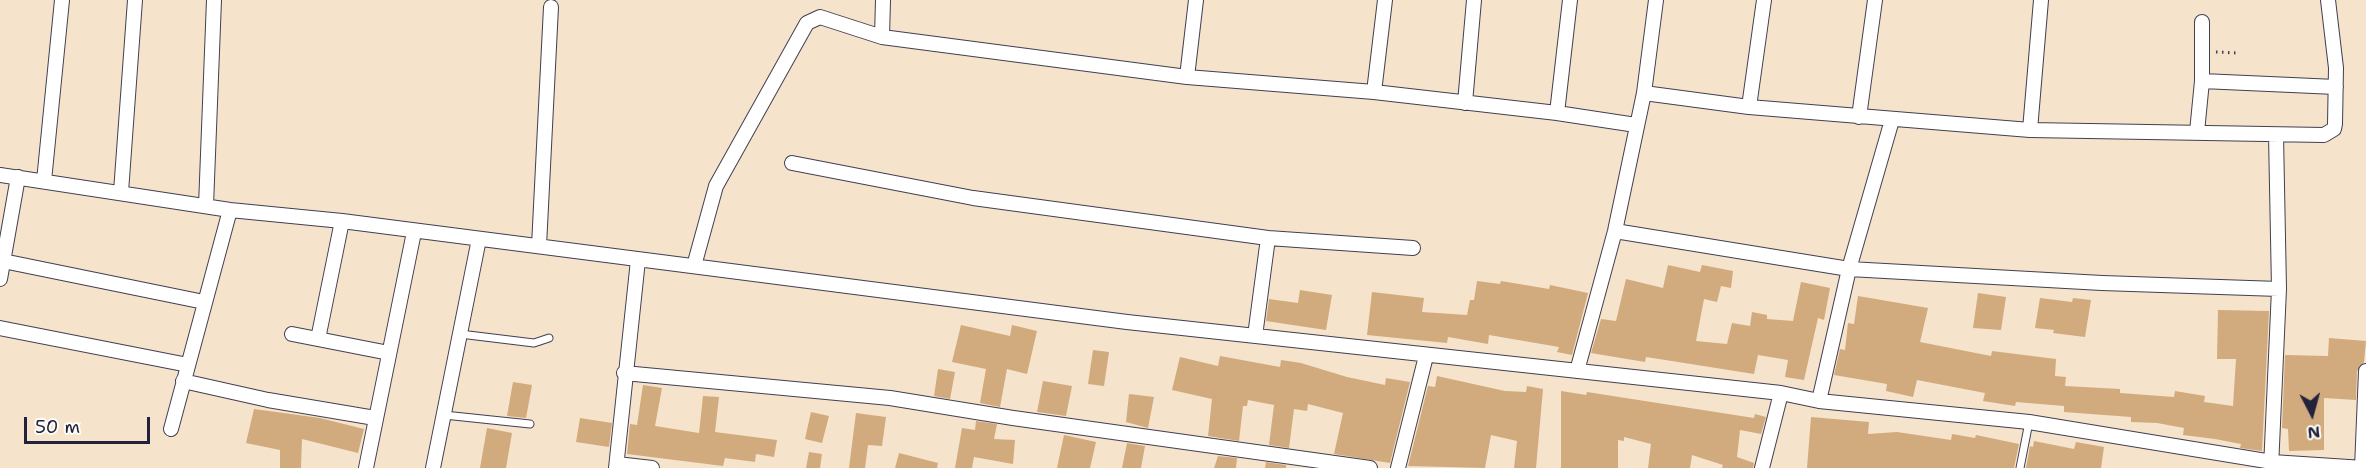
<!DOCTYPE html>
<style>
body{margin:0}
#map{position:relative;width:2366px;height:468px;overflow:hidden;background:#f6e3cb;font-family:"Shantell Sans",sans-serif}
canvas{display:block}
.north{position:absolute;left:2282px;top:384px;width:60px;height:60px;-webkit-text-stroke:4px #fdfcf7;paint-order:stroke;rotate:174deg;font-size:16px;font-weight:700;line-height:24px;text-align:center;color:#22223b}
.north::after{content:'';display:block;margin:auto;width:21px;height:27px;background:#22223b;clip-path:polygon(50% 0,100% 100%,50% 72%,0 100%)}
.scale{position:absolute;left:24px;top:417px;width:126px;height:27px;box-sizing:border-box;border:3px solid #22223b;border-top:0;padding-left:8px;font-size:18px;line-height:21px;white-space:nowrap;color:#22223b;-webkit-text-stroke:4px #fdfcf7;paint-order:stroke}
</style>
<div id="map">
<canvas width="2366" height="468"></canvas>
<div class="north">N</div>
<div class="scale">50 m</div>
</div>
<script>
const g = document.querySelector('canvas').getContext('2d');
g.lineJoin = 'round';
function fill(path, color) {
  g.fillStyle = color;
  g.fill(path, 'evenodd');
}
function toPath(rows) {
  const path = new Path2D();
  for (const r of rows) {
    path.moveTo(r[0], r[1]);
    for (let i = 2; i < r.length; i += 2) path.lineTo(r[i], r[i + 1]);
  }
  return path;
}
function stroke(path, color, width, dash) {
  g.strokeStyle = color;
  g.lineWidth = width;
  g.lineCap = dash ? 'butt' : 'round';
  g.setLineDash(dash || []);
  g.stroke(path);
}
const building = toPath([
 [1668,265,1700,272,1702,265,1733,271,1731,288,1721,286,1717,302,1704,299,1696,341,1727,344,1732,323,1750,326,1752,312,1767,315,1767,319,1793,321,1801,282,1830,288,1824,320,1818,318,1804,380,1785,377,1788,360,1758,355,1754,374,1659,359,1646,357,1645,362,1591,353,1601,319,1616,321,1626,279,1663,288],
 [1477,281,1500,284,1501,281,1549,289,1550,285,1588,293,1572,355,1557,352,1559,347,1489,335,1488,344,1448,337,1447,343,1367,335,1372,292,1424,298,1422,312,1467,315,1470,300,1474,300],
 [1300,290,1332,295,1326,330,1266,321,1269,299,1298,303],
 [1978,293,2006,297,2001,330,1973,328],
 [1858,296,1928,308,1920,342,1991,356,1992,351,2056,359,2055,376,2066,377,2065,386,2120,389,2120,393,2174,397,2175,391,2205,396,2204,402,2233,406,2236,359,2217,359,2218,310,2269,311,2262,451,2240,448,2241,444,2215,439,2183,435,2184,428,2157,423,2131,422,2131,417,2064,412,2064,406,2016,402,2015,406,1983,401,1985,393,1917,380,1913,397,1886,391,1887,384,1834,375,1840,349,1845,350,1848,323,1854,324],
 [2040,298,2072,302,2073,298,2091,300,2085,337,2053,333,2054,330,2035,328],
 [961,325,1010,336,1012,325,1037,331,1027,374,1007,369,1000,407,980,403,986,369,952,362],
 [2329,338,2366,341,2364,362,2357,371,2356,400,2324,398,2324,450,2289,451,2288,429,2282,428,2285,355,2328,356],
 [1093,350,1109,352,1104,386,1088,384],
 [1220,356,1280,367,1281,360,1301,363,1347,377,1385,385,1386,378,1410,382,1390,463,1334,454,1343,413,1308,404,1307,411,1294,409,1289,448,1269,445,1274,405,1248,400,1247,406,1243,406,1239,441,1208,436,1212,399,1172,390,1180,357,1218,366],
 [938,369,955,372,950,399,934,396],
 [1437,376,1505,391,1526,392,1527,386,1543,389,1536,468,1514,468,1517,441,1491,435,1485,468,1408,466,1428,386,1435,387],
 [1043,381,1072,386,1066,416,1037,412],
 [513,382,532,385,526,418,507,416],
 [643,385,662,388,655,426,699,433,703,396,719,397,715,432,777,440,774,457,756,454,755,462,725,458,723,466,627,454,630,424,637,425],
 [1561,391,1586,395,1587,392,1754,418,1755,414,1766,417,1761,434,1740,430,1737,457,1754,463,1753,468,1722,468,1723,465,1692,455,1690,468,1648,468,1651,444,1624,437,1624,441,1618,440,1618,468,1561,468],
 [1129,394,1154,397,1148,428,1126,422],
 [254,409,320,418,364,429,358,453,302,439,301,468,280,468,280,450,246,443],
 [811,412,829,416,822,443,805,439],
 [856,413,886,417,882,446,868,445,865,468,849,468],
 [1811,417,1869,422,1868,434,1897,432,1951,440,1952,434,1975,438,1976,435,2019,444,2014,468,1807,468],
 [580,418,612,423,609,447,576,442],
 [976,421,997,424,994,439,1015,440,1013,464,974,457,972,468,955,468,962,428,975,430],
 [487,428,512,433,506,468,480,468],
 [1064,435,1096,442,1090,468,1057,468],
 [2034,441,2074,449,2076,442,2104,447,2101,468,2026,468,2030,446,2033,447],
 [1127,443,1145,446,1141,468,1122,468],
 [809,452,822,454,820,468,806,468],
 [899,453,938,463,937,468,895,468],
 [1218,456,1237,458,1236,468,1214,468],
 [1266,462,1286,465,1286,468,1265,468]
]);
const path = toPath([
 [2216,52,2237,53]
]);
const service = toPath([
 [460,334,534,343,549,338],
 [444,415,530,424],
 [2020,468,2029,422]
]);
const minor = toPath([
 [883,0,882,37,1187,77],
 [1196,0,1187,77,1374,92,1557,113,1636,125],
 [1656,0,1644,93,1749,107,2030,130,2324,135,2334,129,2335,124,2336,68,2328,0],
 [2202,81,2336,87],
 [1374,92,1385,0],
 [1465,103,1474,0],
 [1749,107,1764,0],
 [1557,113,1570,0],
 [1859,117,1875,0],
 [2030,130,2041,0],
 [2197,132,2202,81,2202,22],
 [792,163,973,198,1268,238,1255,336],
 [0,175,230,210,342,221,1127,322,1781,393,1819,401,2029,422,2272,462,2364,468],
 [44,181,62,0],
 [121,192,135,0],
 [206,206,214,0],
 [1615,231,1849,269,2102,283,2279,289],
 [1268,238,1413,248],
 [539,246,551,7],
 [3,261,204,302],
 [694,266,716,186,807,23,820,17,882,37],
 [0,279,18,177],
 [0,328,188,365],
 [292,334,389,353],
 [318,339,342,221],
 [1577,371,1615,231,1644,93],
 [624,373,890,398,1013,418,1370,468],
 [183,381,268,400,375,418],
 [1819,401,1849,269,1892,120],
 [171,429,230,210],
 [617,464,652,468],
 [366,468,414,232],
 [433,468,479,239],
 [616,468,638,260],
 [1398,468,1426,356],
 [1762,468,1781,393],
 [2271,468,2279,289,2276,135],
 [2362,468,2366,371]
]);
fill(building, '#d1ab7d');
stroke(service, '#423f51', 9);
stroke(minor, '#423f51', 16);
stroke(path, '#423f51', 3, [1.5, 4.5]);
stroke(service, '#fff', 7);
stroke(minor, '#fff', 14);
</script>
